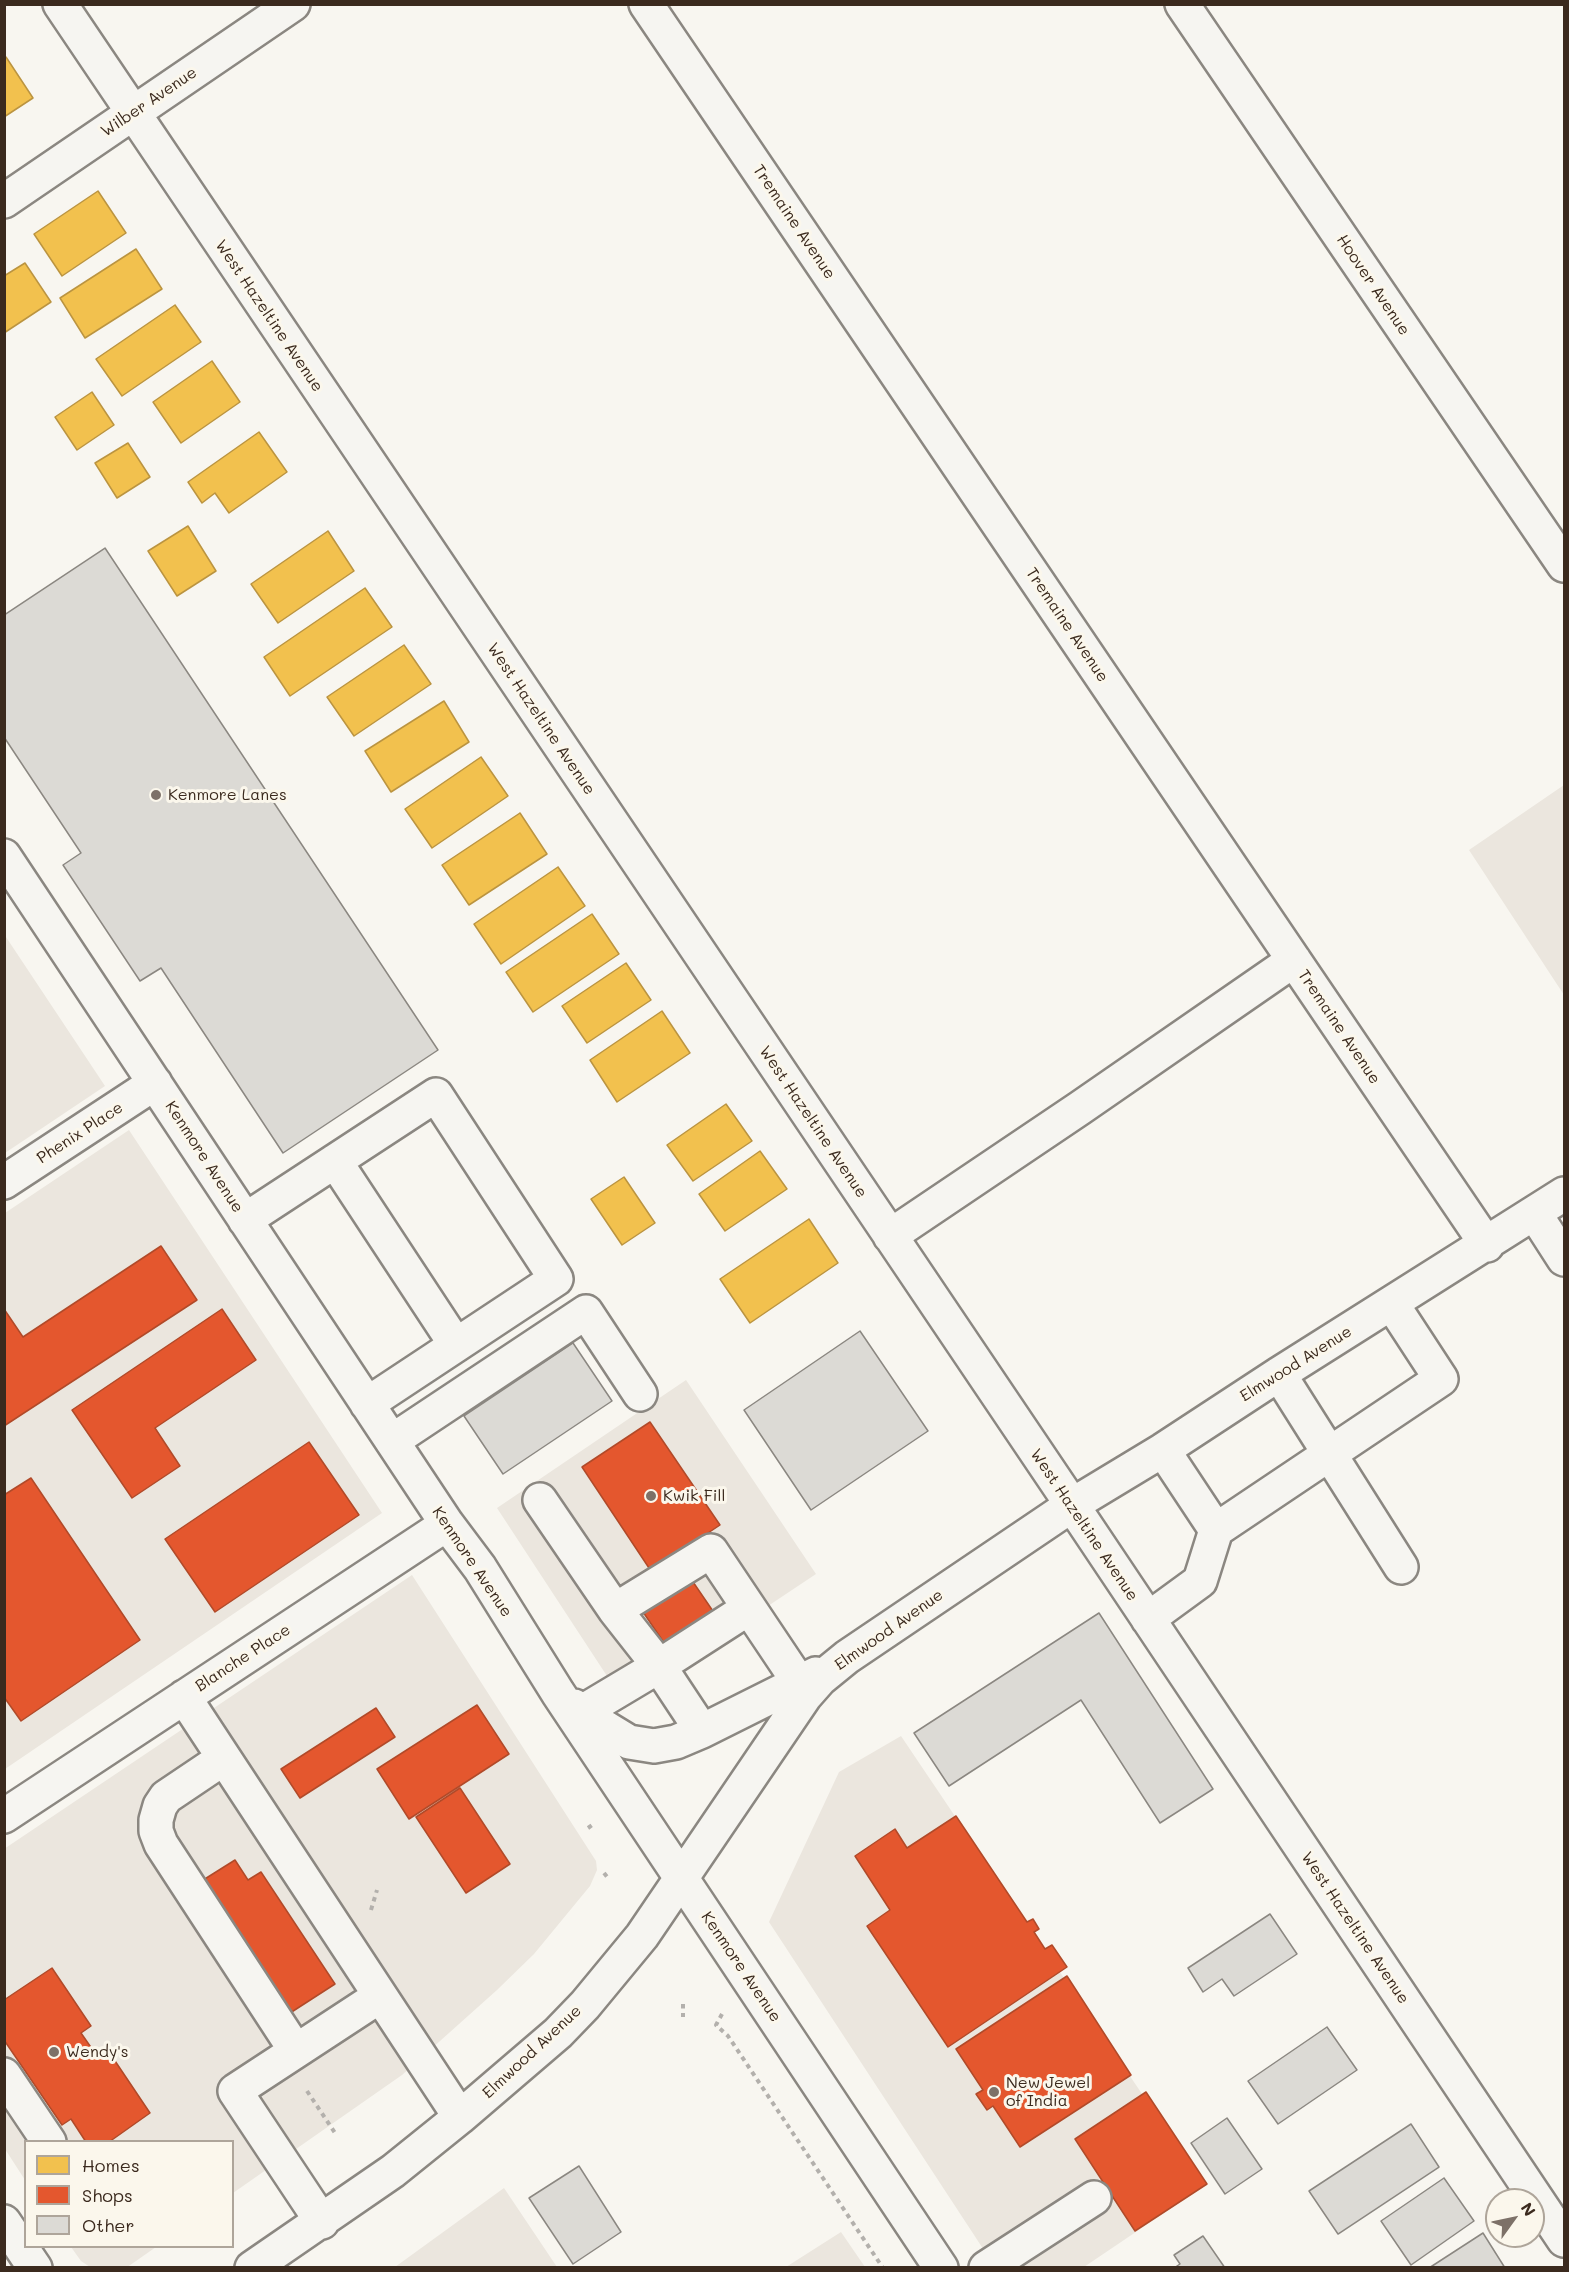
<!DOCTYPE html>
<style>
body{margin:0}
#map{position:relative;width:1569px;height:2272px;overflow:hidden;background:#f8f6f0;font-family:Mali,sans-serif}
canvas{display:block}
.frame{position:absolute;inset:0;border:6px solid #3b2a1e;pointer-events:none}
.legend{position:absolute;left:24px;top:2140px;width:210px;height:108px;box-sizing:border-box;background:#fbf7ec;border:2px solid #aea59a;margin:0;padding:8px 10px;list-style:none;font-size:18px;color:#3b2a1e}
.legend li{display:flex;align-items:center;gap:12px;height:30px}
.legend b{width:30px;border:2px solid #aea59a}
.north{position:absolute;left:1485px;top:2188px;width:60px;height:60px;box-sizing:border-box;background:#fbf7ec;border:2px solid #aea59a;border-radius:50%;rotate:57deg;font-size:16px;font-weight:700;line-height:24px;text-align:center;color:#3b2a1e}
.north::after{content:'';display:block;margin:auto;width:21px;height:27px;background:#7d7168;clip-path:polygon(50% 0,100% 100%,50% 72%,0 100%)}
</style>
<div id="map">
<canvas width="1569" height="2272"></canvas>
<div class="frame"></div>
<ul class="legend">
<li><b style="height:16px;background:#f2c14e"></b>Homes</li>
<li><b style="height:16px;background:#e4572e"></b>Shops</li>
<li><b style="height:16px;background:#dcdad5"></b>Other</li>
</ul>
<div class="north">N</div>
</div>
<script>
const g = document.querySelector('canvas').getContext('2d');
g.lineJoin = 'round';
function fill(path, color) {
  g.fillStyle = color;
  g.fill(path, 'evenodd');
}
function toPath(rows) {
  const path = new Path2D();
  for (const r of rows) {
    path.moveTo(r[0], r[1]);
    for (let i = 2; i < r.length; i += 2) path.lineTo(r[i], r[i + 1]);
  }
  return path;
}
function stroke(path, color, width, dash) {
  g.strokeStyle = color;
  g.lineWidth = width;
  g.lineCap = dash ? 'butt' : 'round';
  g.setLineDash(dash || []);
  g.stroke(path);
}
function drawText(font, color, halo, rows, align = 'center') {
  g.font = font + ' Mali,sans-serif';
  g.lineWidth = 6;
  g.setLineDash([]);
  g.textBaseline = 'middle';
  g.strokeStyle = halo;
  g.fillStyle = color;
  for (const [text, x, y, turn = 0] of rows) {
    g.save();
    g.translate(x, y);
    g.rotate((+turn || 0) * Math.PI / 180);
    g.textAlign = isNaN(turn) ? turn : align;
    if (halo) g.strokeText(text, 0, 0);
    g.fillText(text, 0, 0);
    g.restore();
  }
}
const built = toPath([
 [1564,785,1564,995,1469,850],
 [4,934,105,1086,5,1153,4,1153],
 [129,1130,382,1513,5,1769,5,1213],
 [686,1380,816,1574,624,1702,497,1508],
 [412,1575,596,1861,597,1870,590,1886,534,1954,497,1990,402,2075,233,2193,232,2142,26,2142,25,2180,5,2149,4,1849],
 [901,1736,1204,2186,1084,2267,995,2267,769,1922,839,1772],
 [504,2188,557,2267,395,2267],
 [841,2232,865,2267,786,2267],
 [71,2247,156,2247,126,2268,90,2267,81,2261]
]);
const homes = toPath([
 [6,57,33,98,4,117,4,58,6,57],
 [98,191,126,233,62,276,34,234,98,191],
 [136,249,162,289,85,338,60,298,136,249],
 [25,263,51,302,4,333,4,276,25,263],
 [175,305,201,342,122,396,96,359,175,305],
 [212,361,240,402,181,443,153,402,212,361],
 [92,392,114,425,77,450,55,417,92,392],
 [259,432,287,472,229,513,215,493,202,503,188,482,259,432],
 [128,443,150,477,117,498,95,463,128,443],
 [188,526,216,571,177,596,148,551,188,526],
 [328,531,354,571,278,623,251,584,328,531],
 [365,588,392,627,290,696,264,657,365,588],
 [404,645,431,684,354,736,327,697,404,645],
 [444,701,469,742,391,792,365,751,444,701],
 [481,757,508,796,432,848,405,809,481,757],
 [520,813,547,854,469,905,442,865,520,813],
 [558,867,585,906,501,964,474,924,558,867],
 [592,914,619,954,533,1012,506,972,592,914],
 [626,963,651,1000,587,1043,562,1006,626,963],
 [662,1011,690,1053,617,1102,590,1060,662,1011],
 [726,1104,752,1141,693,1181,667,1145,726,1104],
 [760,1151,787,1189,725,1231,699,1194,760,1151],
 [624,1177,655,1223,622,1245,591,1199,624,1177],
 [809,1219,838,1263,750,1323,720,1279,809,1219]
]);
const shops = toPath([
 [161,1246,197,1300,4,1426,4,1309,23,1337,161,1246],
 [222,1309,256,1360,155,1428,180,1466,132,1498,72,1410,222,1309],
 [650,1422,720,1525,651,1571,582,1467,650,1422],
 [309,1442,359,1515,215,1612,165,1539,309,1442],
 [31,1478,140,1640,21,1721,4,1697,4,1495,31,1478],
 [691,1579,717,1617,669,1650,643,1612,691,1579],
 [477,1705,509,1754,409,1819,377,1769,477,1705],
 [376,1708,395,1737,300,1798,281,1769,376,1708],
 [460,1788,510,1864,466,1893,416,1817,460,1788],
 [956,1816,1027,1922,1033,1919,1039,1929,1034,1932,1045,1949,1052,1945,1067,1967,948,2047,867,1926,890,1910,855,1856,895,1829,907,1848,956,1816],
 [235,1860,248,1880,261,1872,335,1984,287,2015,200,1882,235,1860],
 [52,1968,91,2026,81,2033,97,2056,107,2049,150,2113,109,2142,86,2142,71,2119,62,2125,4,2040,4,2000,52,1968],
 [1067,1976,1131,2075,1020,2147,993,2106,987,2110,976,2094,983,2090,956,2049,1067,1976],
 [1146,2092,1207,2184,1135,2231,1075,2139,1146,2092]
]);
const building = toPath([
 [105,548,438,1050,283,1153,161,968,140,981,63,865,81,853,4,737,4,615,105,548],
 [860,1331,928,1431,811,1510,744,1410,860,1331],
 [573,1343,612,1401,503,1474,464,1416,573,1343],
 [1099,1613,1213,1789,1160,1823,1081,1700,949,1786,914,1733,1099,1613],
 [1270,1914,1297,1954,1234,1996,1222,1979,1203,1992,1188,1968,1270,1914],
 [1327,2027,1357,2070,1278,2124,1248,2081,1327,2027],
 [1227,2118,1262,2169,1225,2194,1191,2143,1227,2118],
 [1411,2124,1439,2167,1338,2234,1309,2191,1411,2124],
 [579,2166,621,2232,573,2264,529,2198,579,2166],
 [1444,2178,1474,2221,1411,2265,1381,2221,1444,2178],
 [1483,2233,1505,2268,1429,2268,1483,2233],
 [1203,2236,1225,2268,1174,2268,1180,2264,1174,2255,1203,2236]
]);
const path = toPath([
 [588,1828,595,1823],
 [604,1873,608,1878],
 [371,1910,377,1890],
 [683,2004,683,2017],
 [722,2014,716,2025,728,2036,883,2268],
 [307,2091,335,2133]
]);
const minor = toPath([
 [60,4,1072,1505,1564,2240],
 [646,4,1487,1245],
 [1182,4,1564,565],
 [4,201,293,4],
 [4,856,447,1524,480,1568,558,1693,941,2268],
 [335,1161,456,1345],
 [4,1182,155,1083],
 [1535,1214,1564,1259],
 [245,1220,436,1095,556,1279,367,1404],
 [890,1236,1080,1108,1294,960],
 [1279,1374,1401,1567],
 [392,1441,586,1312,640,1394],
 [1163,1450,1216,1530],
 [540,1500,615,1610,659,1666,749,1608],
 [615,1610,711,1551,800,1684],
 [1148,1619,1200,1581,1216,1530,1441,1379,1392,1304],
 [184,1697,460,2117],
 [574,1706,588,1717,629,1742,654,1746,676,1742,702,1731,816,1674],
 [582,1712,659,1666,702,1731],
 [224,1758,166,1797,160,1806,156,1820,156,1831,161,1844,296,2051],
 [4,1816,447,1524],
 [4,2075,49,2142],
 [4,2222,35,2268],
 [322,2222,235,2091,380,1996],
 [252,2268,393,2171,460,2117,558,2033,585,2005,642,1936,805,1696,820,1679,847,1657,1072,1505,1163,1450,1279,1374,1564,1194],
 [986,2268,1094,2198]
]);
const markers = [
 [156,795,6,"#7d7168"],
 [651,1496,6,"#7d7168"],
 [54,2052,6,"#7d7168"],
 [994,2092,6,"#7d7168"]
];
const streetNames = [
 ["Wilber Avenue",149,102,-34],
 ["Tremaine Avenue",794,222,56],
 ["Hoover Avenue",1373,285,56],
 ["West Hazeltine Avenue",269,316,56],
 ["Tremaine Avenue",1067,625,56],
 ["West Hazeltine Avenue",541,719,56],
 ["Tremaine Avenue",1339,1027,56],
 ["West Hazeltine Avenue",813,1122,56],
 ["Phenix Place",80,1133,-33],
 ["Kenmore Avenue",204,1157,57],
 ["Elmwood Avenue",1296,1364,-32],
 ["West Hazeltine Avenue",1084,1525,56],
 ["Kenmore Avenue",472,1562,56],
 ["Elmwood Avenue",889,1630,-35],
 ["Blanche Place",243,1658,-33],
 ["West Hazeltine Avenue",1355,1928,56],
 ["Kenmore Avenue",741,1967,56],
 ["Elmwood Avenue",532,2052,-43]
];
const poiNames = [
 ["Kenmore Lanes",168,795],
 ["Kwik Fill",663,1496],
 ["Wendy's",66,2052],
 ["New Jewel",1006,2083],
 ["of India",1006,2101]
];
fill(built, '#ebe6de');
fill(homes, '#f2c14e');
stroke(homes, '#bb9440', 1.5);
fill(shops, '#e4572e');
stroke(shops, '#b14a29', 1.5);
fill(building, '#dcdad5');
stroke(building, '#8b8781', 1.5);
stroke(minor, '#8b8781', 38);
stroke(path, '#b3b0ac', 4, [4.5, 4.5]);
stroke(minor, '#f6f5f1', 33);
for (const [x, y, r, color] of markers) {
  const dot = new Path2D();
  dot.arc(x, y, r, 0, 2 * Math.PI);
  g.fillStyle = color;
  g.fill(dot);
  stroke(dot, '#fbf7ec', 2);
}
drawText('16px', '#3b2a1e', '#fbf7ec', streetNames);
drawText('16px', '#3b2a1e', '#fbf7ec', poiNames, 'left');
</script>
